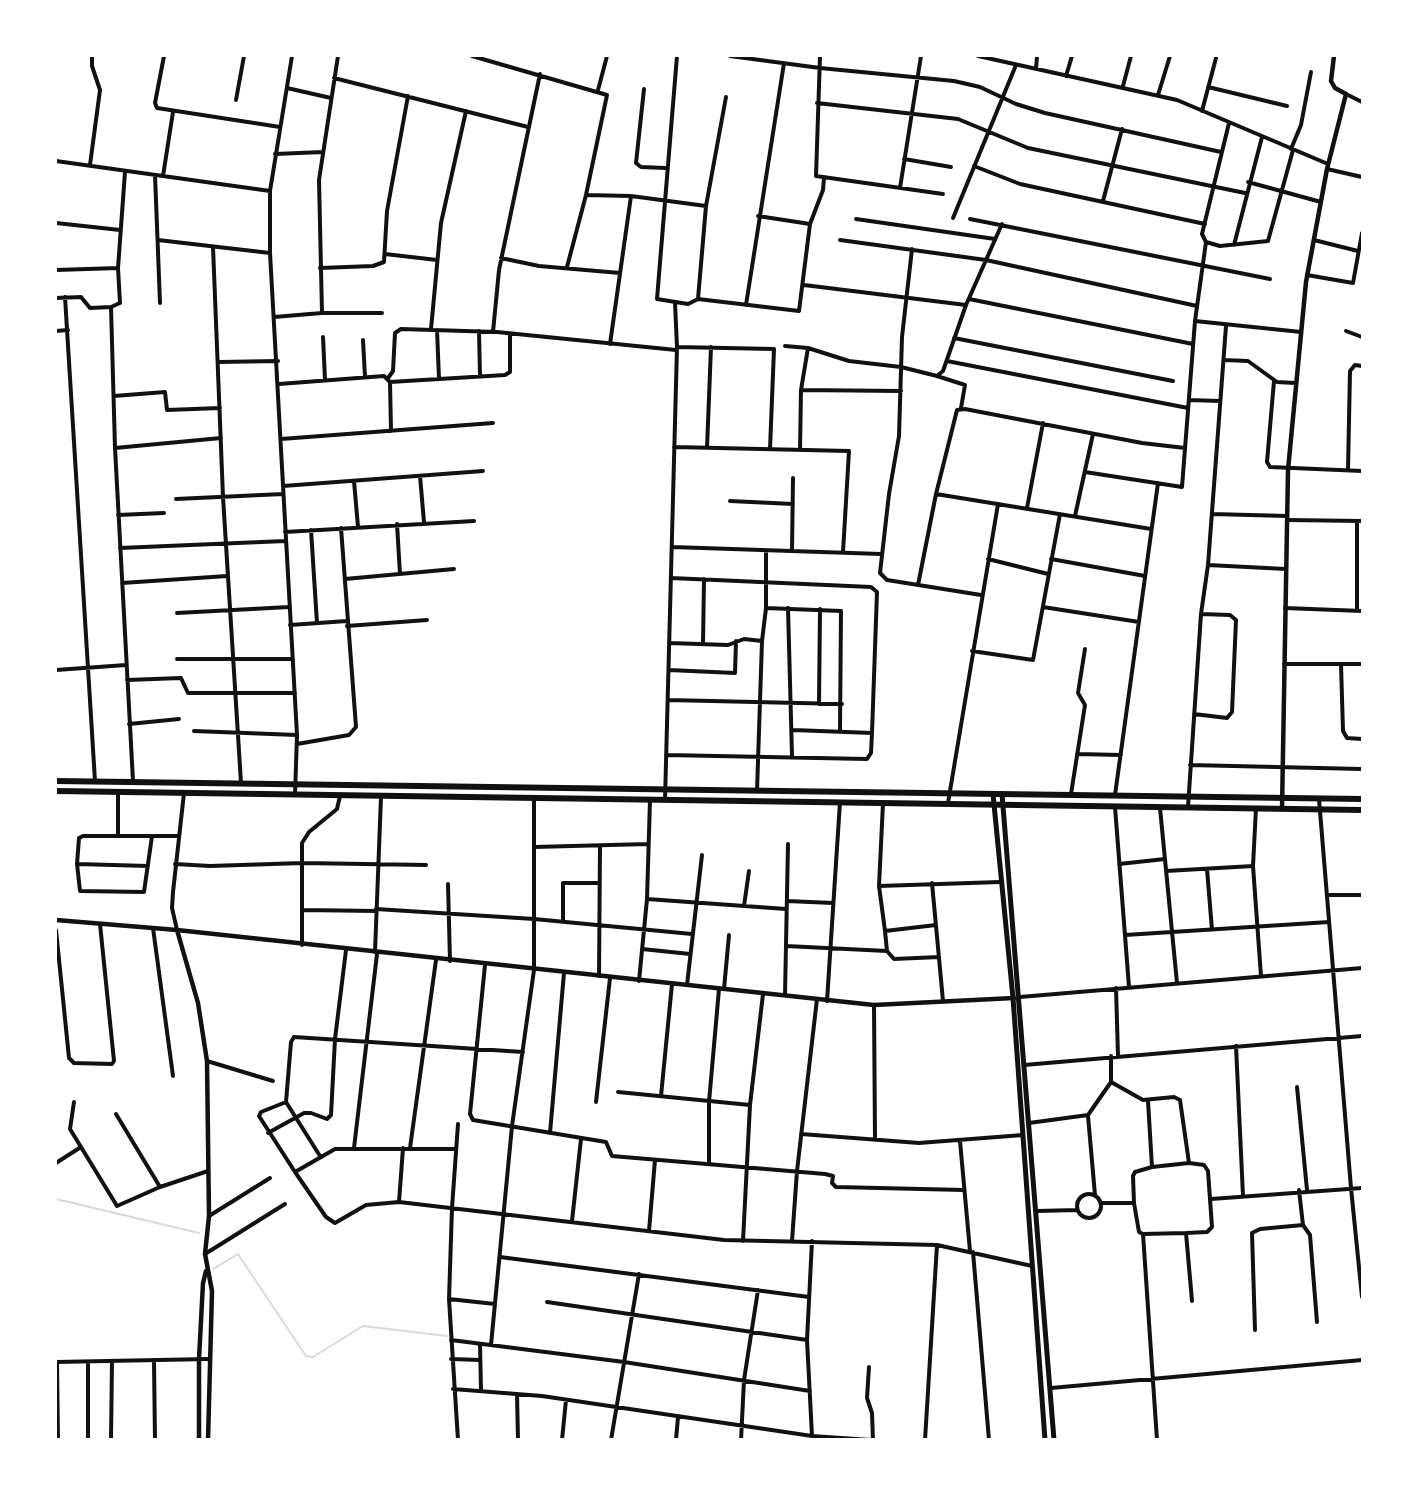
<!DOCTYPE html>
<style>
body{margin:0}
#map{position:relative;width:1418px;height:1495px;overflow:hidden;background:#fff;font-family:Helvetica,sans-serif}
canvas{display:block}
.frame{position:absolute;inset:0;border:57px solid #fff;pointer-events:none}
</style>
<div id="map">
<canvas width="1418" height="1495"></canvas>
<div class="frame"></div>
</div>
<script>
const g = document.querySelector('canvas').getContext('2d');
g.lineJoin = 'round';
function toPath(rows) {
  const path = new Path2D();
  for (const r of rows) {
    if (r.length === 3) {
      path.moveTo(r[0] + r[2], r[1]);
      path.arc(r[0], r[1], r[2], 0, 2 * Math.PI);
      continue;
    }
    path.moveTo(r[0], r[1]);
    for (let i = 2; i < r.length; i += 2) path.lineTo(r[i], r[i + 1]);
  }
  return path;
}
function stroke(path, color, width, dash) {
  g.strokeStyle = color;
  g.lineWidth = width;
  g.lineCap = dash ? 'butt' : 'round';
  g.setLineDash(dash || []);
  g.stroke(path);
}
const stream = toPath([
 [56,1199,199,1233],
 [213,1269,238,1254,306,1356,313,1357,363,1326,447,1336]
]);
const minor = toPath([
 [164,56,155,103,157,108,280,127],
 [292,56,270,191,270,253,297,735,295,795],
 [472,56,607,95,586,195,567,267],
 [677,56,657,299,688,304,698,299,799,311,810,224,823,190,824,178],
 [730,56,820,68,954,81,980,87,1016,104,1045,113,1221,152],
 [820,56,816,176,943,194],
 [978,56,1177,100,1328,164],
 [1036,69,1037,56],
 [1066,76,1072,56],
 [334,78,528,127],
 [1123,86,1131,56],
 [1208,87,1287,106],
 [287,88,331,98],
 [644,89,636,163,641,167,665,168],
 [598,90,607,56],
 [1346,94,1362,102],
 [1158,95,1170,56],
 [236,100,244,56],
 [817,103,958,119,1028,148,1245,193],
 [1202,111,1216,58],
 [1229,123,1202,234,1206,242,1220,246,1268,241,1293,150],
 [1291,149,1301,125,1311,72],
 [275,154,323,152],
 [904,159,951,167],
 [56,161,270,191],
 [90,165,100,90,92,66,92,56],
 [974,166,1020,184,1205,224],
 [1327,169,1362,177],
 [155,175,160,303],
 [163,176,173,112],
 [1248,182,1321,202],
 [900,188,921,56],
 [586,195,631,196,706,206],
 [1103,201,1122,129],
 [758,216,810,224],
 [953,218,1016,65],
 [856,219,995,239],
 [970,219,1270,279],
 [56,223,120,230],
 [158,240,270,253],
 [840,240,986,260,1197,306],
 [1314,240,1358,251],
 [1234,245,1262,137],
 [213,247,223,497,241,783],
 [912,249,902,337,899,436,889,494,880,573,887,580,981,595],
 [385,254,437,260],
 [501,258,539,266,620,273],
 [320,268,373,266,384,262,387,211,408,96],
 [56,270,118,268],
 [1307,275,1353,283,1362,233],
 [804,285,966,305],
 [65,297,95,781],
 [56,298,81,297,90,308,111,307,120,303,118,268,125,172],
 [698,299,706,206,726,97],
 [969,299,1193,344],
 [746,305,784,63],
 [111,307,115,448,133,781],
 [322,313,319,180,338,56],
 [274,317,322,313,382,313],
 [1195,321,1301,332],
 [431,329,441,223,466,111],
 [437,330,439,379],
 [56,331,68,330],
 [479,331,480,376],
 [1346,331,1362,337],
 [493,332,499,270,540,74],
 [323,337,325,380],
 [954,338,1173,381],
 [363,340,365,377],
 [610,344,631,196],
 [785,346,808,348,849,361,901,367,937,376,943,371,966,305,1002,224],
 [677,347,774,349,770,449],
 [1224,360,1248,361,1277,382,1295,383],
 [947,361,1188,408],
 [219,362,278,361],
 [937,376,965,385,961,408],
 [388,378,393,371,395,333,401,329,497,332,676,350],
 [1274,381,1267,462,1270,467,1362,471],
 [390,382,391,431],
 [279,384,384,376,390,382,505,375,510,372,510,334],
 [801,390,901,391],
 [114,396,165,392,167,410,220,408],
 [1189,400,1220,401],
 [281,439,493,423],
 [674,447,849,451,843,552],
 [115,448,221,438],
 [707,448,711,347],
 [800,450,801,390,808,348],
 [1348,470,1350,371,1355,365,1362,366],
 [1085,472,1182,487,1195,321,1206,242],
 [420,476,424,522],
 [354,481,358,527],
 [283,486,483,471],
 [936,494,1151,529],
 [176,499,283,494],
 [730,501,793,504],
 [1027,508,1043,423],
 [1212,514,1287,516],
 [118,515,164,513],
 [1075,516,1093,434],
 [1287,520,1362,521],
 [1357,521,1357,611],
 [397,524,400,574],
 [311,530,317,623],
 [285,532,474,521],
 [672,547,881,554],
 [120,548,285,541],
 [792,551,793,478],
 [988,559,1048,574],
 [1051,559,1145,576],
 [1208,565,1286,569],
 [345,579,454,569],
 [122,583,227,576],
 [918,585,936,494,957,410,965,409,1142,443,1185,448],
 [1043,607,1139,622],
 [766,608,841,611,840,730],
 [788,608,792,756],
 [1285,608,1362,611],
 [177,613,289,607],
 [290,625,347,621],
 [347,626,427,620],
 [669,643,728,645,744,639,762,641],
 [703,644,704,579],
 [972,651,1033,660,1060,514],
 [177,659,293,659],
 [1284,664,1362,664],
 [1341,664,1343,731,1347,738,1362,739],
 [56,670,126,665],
 [669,670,735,673,736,641],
 [127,680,181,678,188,693,295,693],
 [668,700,842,704],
 [819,704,820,609],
 [1194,714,1227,718,1232,712,1236,620,1230,615,1201,614],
 [129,724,179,719],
 [793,730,872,733],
 [194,731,297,735],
 [297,744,349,735,356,727,341,528],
 [1077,754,1121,755],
 [666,755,867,759,871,753,872,733,877,592,871,587,671,578],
 [1190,765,1362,769],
 [757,791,762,641,766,608,766,551],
 [1071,794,1085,705,1078,693,1085,649],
 [1115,795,1158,483],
 [1319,799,1351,1188,1362,1297],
 [665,800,677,347,675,303],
 [883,803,879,886,885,931],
 [948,803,998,504],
 [1115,807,1129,987],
 [1188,807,1201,614,1208,565,1226,326],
 [1160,808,1177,983],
 [1256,808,1253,866,1261,976],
 [118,836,118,792],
 [152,836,144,892,80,891,77,864,79,838,83,836,179,836],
 [534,847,648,844],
 [77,864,148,866],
 [175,864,210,866,303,863,426,865],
 [1119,864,1165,859],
 [1207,869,1212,930],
 [1166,871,1253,866],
 [932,883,943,1001],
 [448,884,450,961],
 [879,886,1000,882],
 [1327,895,1362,895],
 [647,899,786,909],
 [787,901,833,903],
 [744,906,749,871],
 [376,909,534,919,692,934],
 [303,910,376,911],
 [563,921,563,883,599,883],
 [936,925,885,931,887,951,894,959,939,957],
 [153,928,173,1076],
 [56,930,69,1058,74,1063,112,1064,114,1061,100,924],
 [177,930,172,908,173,892,184,793],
 [1125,935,1329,922],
 [302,945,302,843,309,832,337,809,340,796],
 [786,946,887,951],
 [642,949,690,954],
 [375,952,381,797],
 [485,965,470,1114,473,1120,606,1142,612,1156,825,1174,833,1176,832,1183,836,1187,964,1190],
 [599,976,600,847],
 [639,981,647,899,650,800],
 [687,985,702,855],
 [1116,988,1118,1056],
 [724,989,729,935],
 [785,995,788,844],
 [1020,997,1362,968],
 [827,1001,840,802],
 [874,1005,875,1140],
 [1236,1046,1243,1196],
 [207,1061,273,1081],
 [1024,1065,1362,1036],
 [1111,1082,1143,1100,1174,1097,1180,1100,1189,1163],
 [1297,1087,1307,1190],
 [618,1092,750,1105],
 [661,1096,672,984],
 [1148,1101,1152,1167],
 [74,1102,70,1129,117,1206,160,1187],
 [286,1102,320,1156],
 [596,1102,610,978],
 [116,1114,160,1187,208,1171],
 [1088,1116,1095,1195],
 [1029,1123,1088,1115,1111,1082,1111,1056],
 [268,1133,304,1113,311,1113,327,1119,331,1115,335,1039,346,950],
 [550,1133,564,973],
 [801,1134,919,1143,1023,1135],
 [960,1141,970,1251],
 [354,1148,377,954],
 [410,1148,436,960],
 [456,1149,335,1149,295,1172,326,1217,335,1223,366,1205,399,1202,724,1240,937,1245,1032,1266],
 [56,1163,81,1147],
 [1189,1163,1204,1165,1208,1171,1212,1227,1207,1232,1186,1233,1143,1234,1139,1232,1134,1203,1133,1176,1135,1172,1152,1167,1189,1163],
 [709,1164,709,1102,719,989],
 [295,1172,259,1116,261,1112,286,1102,291,1042,294,1037,523,1052],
 [1299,1190,1303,1225,1310,1235,1317,1322],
 [1089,1206,12],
 [1211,1199,1362,1188],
 [399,1202,403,1148],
 [1101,1203,1134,1203],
 [1037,1211,1077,1210],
 [209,1216,270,1178],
 [572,1221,581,1139],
 [649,1231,655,1160],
 [1186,1233,1192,1301],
 [1143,1234,1157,1440],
 [743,1241,750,1105,763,994],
 [792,1241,797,1171,817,999],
 [812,1241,807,1340,812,1436],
 [973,1252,989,1440],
 [205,1254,285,1204],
 [500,1257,809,1297],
 [449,1299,495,1304],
 [547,1302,807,1340],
 [1255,1330,1252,1233,1260,1229,1303,1225],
 [451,1340,624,1362,810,1391],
 [480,1344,481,1390],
 [491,1345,512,1126,534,970,534,799],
 [451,1359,480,1360],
 [56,1362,209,1359],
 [57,1362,58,1440],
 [154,1362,155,1440],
 [869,1367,867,1398,872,1413,873,1440],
 [1051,1388,1362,1360],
 [453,1389,542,1396,812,1436,871,1440],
 [517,1394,518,1440],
 [88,1440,88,1362],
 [111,1440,112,1361],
 [458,1440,449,1299,452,1208,458,1124],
 [562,1440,566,1400],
 [611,1440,639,1274],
 [676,1440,678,1417],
 [741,1440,744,1380,758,1290],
 [925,1440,937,1245]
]);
const tertiary = toPath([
 [1282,809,1288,470,1306,282,1327,169,1346,94,1335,88,1331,81,1334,56],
 [56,920,177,930,874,1005,1014,998],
 [177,930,198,1003,207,1061,209,1216,205,1254,212,1291,208,1440],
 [199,1440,199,1359,203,1283,206,1271]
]);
const secondary = toPath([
 [993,794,1013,998,1045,1440],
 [1002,794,1054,1440]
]);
const primary = toPath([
 [56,781,1362,799],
 [56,791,1362,810]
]);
stroke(stream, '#d9d9d9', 2);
stroke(minor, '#111', 4);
stroke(tertiary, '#111', 4.5);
stroke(secondary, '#111', 5);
stroke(primary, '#111', 6);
</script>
